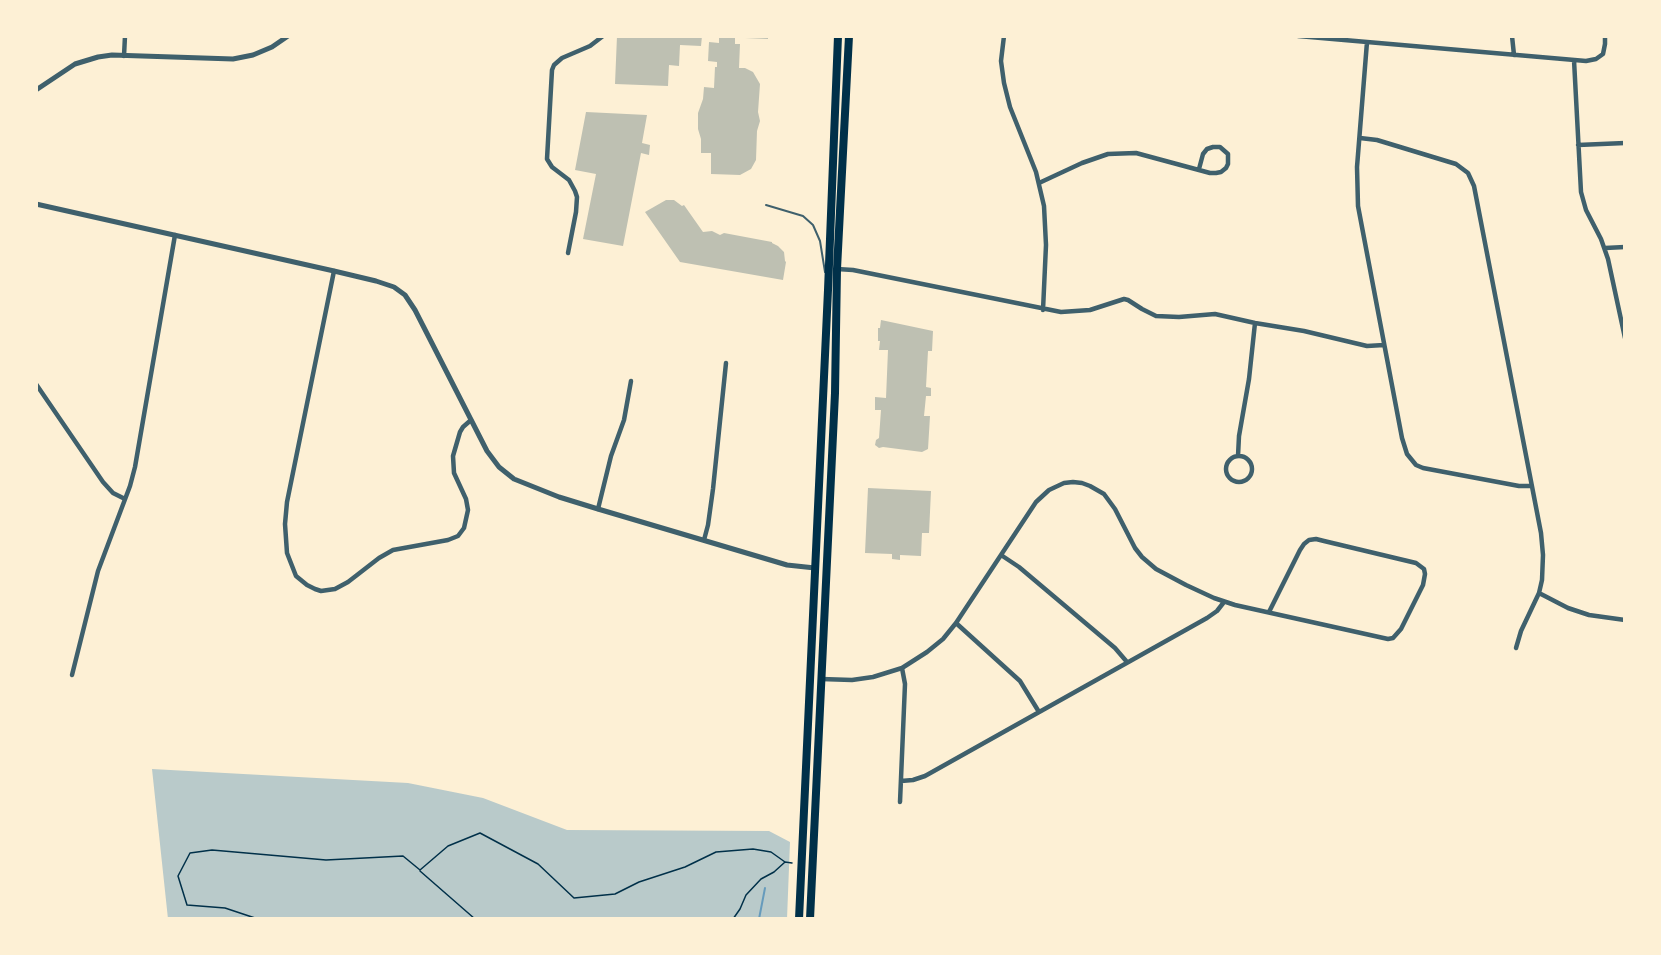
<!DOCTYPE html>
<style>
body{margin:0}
#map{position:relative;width:1661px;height:955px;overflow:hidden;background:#fdf0d5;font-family:"PT Sans",sans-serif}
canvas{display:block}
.frame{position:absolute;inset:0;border:38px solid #fdf0d5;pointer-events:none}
</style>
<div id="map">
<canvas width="1661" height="955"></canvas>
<div class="frame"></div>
</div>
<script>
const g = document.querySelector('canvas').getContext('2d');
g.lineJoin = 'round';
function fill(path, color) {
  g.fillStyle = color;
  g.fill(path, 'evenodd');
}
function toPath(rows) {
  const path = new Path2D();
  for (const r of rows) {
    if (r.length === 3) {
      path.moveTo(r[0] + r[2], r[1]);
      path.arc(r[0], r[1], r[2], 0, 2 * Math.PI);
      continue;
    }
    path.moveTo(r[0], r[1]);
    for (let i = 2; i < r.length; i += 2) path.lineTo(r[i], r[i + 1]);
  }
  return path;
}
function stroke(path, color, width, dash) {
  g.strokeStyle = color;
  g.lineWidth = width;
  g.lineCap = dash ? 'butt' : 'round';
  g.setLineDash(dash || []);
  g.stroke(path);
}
const green = toPath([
 [152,769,408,783,483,798,567,830,769,831,790,842,787,919,168,919]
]);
const stream = toPath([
 [759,919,765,888]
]);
const building = toPath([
 [617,36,666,36,670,37,670,36,702,36,701,46,680,45,679,66,669,65,668,86,615,84],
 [719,36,735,36,735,44,740,44,739,68,745,68,753,72,760,84,758,112,760,121,757,131,756,160,751,169,740,175,711,174,711,153,701,153,701,139,698,129,698,113,703,99,704,87,714,88,715,67,717,67,717,62,708,61,709,42,719,43],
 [745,36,768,36,768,39,745,38],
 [586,112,647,115,642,143,650,145,649,155,641,153,623,246,583,239,596,174,575,170],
 [666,200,674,200,682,206,684,205,703,232,712,231,720,235,724,233,772,242,772,243,778,246,784,252,785,261,786,262,783,280,680,262,645,212],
 [881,320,933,331,932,351,928,351,926,387,931,388,931,396,926,396,924,416,930,416,928,449,922,452,883,447,879,448,875,445,876,440,879,438,881,410,875,410,875,397,886,398,888,350,879,350,880,341,878,341,878,328,880,328],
 [868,488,931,491,929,533,922,533,921,556,900,555,900,560,892,559,892,554,865,553]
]);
const path = toPath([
 [420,871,475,919],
 [258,919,225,908,187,905,178,876,190,853,212,850,326,860,403,856,420,870,448,846,480,833,538,864,574,898,615,894,639,882,685,867,716,852,753,849,771,852,785,862],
 [733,919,740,909,746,895,761,879,774,872,785,862,792,863]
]);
const service = toPath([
 [766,205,803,216,813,225,820,241,825,272]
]);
const minor = toPath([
 [1004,36,1001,61,1004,83,1010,107,1036,172,1044,206,1046,245,1043,310],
 [1298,36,1586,61,1596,59,1603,54,1605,44,1605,36],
 [1512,36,1514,55],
 [1367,42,1357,167,1358,206,1402,438,1407,454,1416,465,1423,468,1519,486,1531,486],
 [124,56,125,36],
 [1574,60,1581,192,1586,210,1601,239,1608,259,1625,338],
 [1360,138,1377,140,1456,164,1468,173,1474,186,1541,533,1543,555,1542,580,1539,593,1521,631,1516,648],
 [1578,145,1625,143],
 [1039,183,1082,163,1108,154,1136,153,1210,173,1216,173,1221,172,1226,168,1228,164,1228,154,1220,147,1213,147,1207,149,1203,154,1199,169],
 [1605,248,1625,247],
 [568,253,576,212,577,197,575,191,569,180,552,167,547,159,552,70,554,65,562,58,590,46,603,36],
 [837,269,853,270,1061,312,1090,310,1124,299,1128,300,1142,309,1156,316,1179,317,1215,314,1255,323,1304,331,1367,346,1384,345],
 [334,271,287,502,285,524,287,553,296,576,307,585,315,589,321,591,335,589,348,582,379,558,393,550,448,540,458,536,464,528,468,510,466,499,454,473,453,456,460,432,463,427,471,420],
 [36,384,103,482,113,493,125,499],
 [1238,456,1239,436,1249,379,1255,323],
 [1239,469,13],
 [598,509,611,456,624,420,631,381],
 [704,540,708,525,713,489,726,363],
 [1001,555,1019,567,1115,648,1127,662],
 [1539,593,1568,608,1589,615,1625,620],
 [956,623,1020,681,1039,712],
 [72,675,98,571,130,486,135,467,175,235],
 [821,679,852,680,873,677,902,668,927,652,943,639,956,623,1036,502,1049,490,1064,483,1073,482,1082,483,1090,486,1104,494,1115,509,1135,548,1142,557,1156,569,1186,585,1214,598,1235,605,1388,639,1393,638,1401,629,1423,585,1425,574,1424,569,1416,563,1324,541,1316,539,1309,540,1304,544,1300,550,1269,612],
 [901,781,913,780,925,776,1207,618,1217,611,1224,602],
 [900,802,905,684,902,668]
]);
const tertiary = toPath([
 [36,90,75,64,98,57,112,55,233,59,253,55,272,47,288,36],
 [36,204,334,271,376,281,394,287,405,295,415,310,487,451,499,467,514,479,559,497,598,509,787,565,815,568]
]);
const trunk = toPath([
 [799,919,828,290,838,36],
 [810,919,835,393,837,269,849,36]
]);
fill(green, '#b9caca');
stroke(stream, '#669bbc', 2);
fill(building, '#bec0b2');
stroke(path, '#003049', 1.5);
stroke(service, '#3f606c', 2);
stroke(minor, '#3f606c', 4.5);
stroke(tertiary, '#3f606c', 5);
stroke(trunk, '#003049', 8);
</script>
